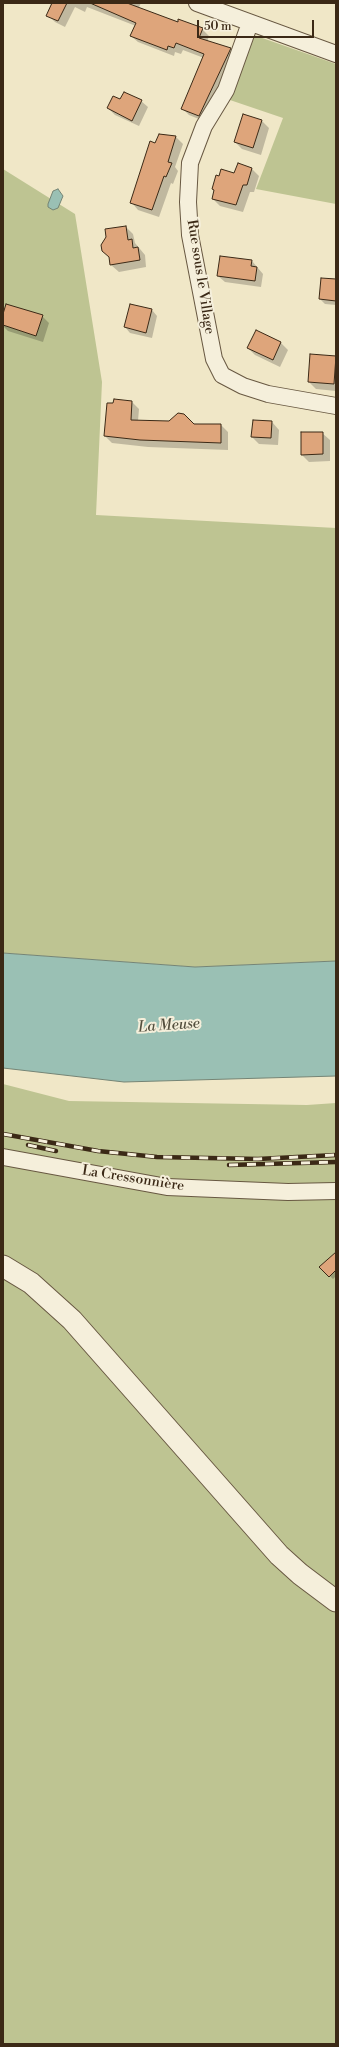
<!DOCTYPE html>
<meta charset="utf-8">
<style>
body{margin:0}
#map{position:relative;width:339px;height:2047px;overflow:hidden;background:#f0e7c7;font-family:"Libre Bodoni",serif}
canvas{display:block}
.frame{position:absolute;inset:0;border:4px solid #3b2916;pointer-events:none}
.scale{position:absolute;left:197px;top:20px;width:117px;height:18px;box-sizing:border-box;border:2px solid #3b2916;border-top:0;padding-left:5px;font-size:12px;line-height:14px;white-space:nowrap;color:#3b2916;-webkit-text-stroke:3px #f5efdb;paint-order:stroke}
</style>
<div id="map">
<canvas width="339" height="2047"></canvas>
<div class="frame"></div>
<div class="scale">50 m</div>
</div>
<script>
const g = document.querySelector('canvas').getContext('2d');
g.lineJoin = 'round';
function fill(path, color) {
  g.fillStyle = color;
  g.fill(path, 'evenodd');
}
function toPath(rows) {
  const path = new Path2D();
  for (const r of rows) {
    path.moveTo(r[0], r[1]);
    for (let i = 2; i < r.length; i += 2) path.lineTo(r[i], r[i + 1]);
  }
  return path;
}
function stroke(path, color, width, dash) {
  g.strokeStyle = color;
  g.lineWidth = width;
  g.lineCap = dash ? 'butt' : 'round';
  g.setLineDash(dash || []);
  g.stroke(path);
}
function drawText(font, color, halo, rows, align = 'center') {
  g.font = font + ' "Libre Bodoni",serif';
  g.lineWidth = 4;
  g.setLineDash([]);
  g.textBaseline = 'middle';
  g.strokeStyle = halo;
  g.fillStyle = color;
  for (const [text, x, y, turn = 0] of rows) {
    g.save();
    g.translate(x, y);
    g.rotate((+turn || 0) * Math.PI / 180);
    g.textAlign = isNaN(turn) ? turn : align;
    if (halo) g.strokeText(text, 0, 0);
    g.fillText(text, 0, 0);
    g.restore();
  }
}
const green = toPath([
 [251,34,336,64,336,204,256,189,283,118,227,99],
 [3,169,75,214,102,382,96,515,336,528,336,961,195,967,3,953],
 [3,1084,69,1101,307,1105,336,1103,336,2044,3,2044]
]);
const water = toPath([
 [58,189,63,196,58,208,53,210,48,207,48,204,53,191,58,189],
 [3,953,195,967,336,961,336,1076,124,1082,3,1068,3,953]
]);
const shadow = toPath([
 [53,3,141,3,138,9,202,29,209,36,207,42,230,49,237,56,206,122,189,115,182,108,204,58,183,50,181,54,175,52,174,56,138,42,131,36,136,26,87,7,85,12,75,7,65,27,55,22,48,15],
 [121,100,141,101,148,107,139,126,115,115,108,108],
 [243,115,262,121,269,128,261,155,242,149,235,142],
 [159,135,176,137,183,144,175,167,178,171,173,184,171,183,159,217,138,210,132,203],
 [238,164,252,169,259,176,254,192,250,192,243,212,220,206,213,199,215,191,213,189,235,174],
 [126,227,133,234,135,243,145,255,146,267,119,272,111,265],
 [252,261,263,274,261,287,225,282,218,276],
 [336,280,336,305,325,304,320,299],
 [152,310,157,316,152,338,130,333,125,327],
 [42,316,49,323,43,342,8,331,3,326,3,318],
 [257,331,281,343,288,350,280,367,255,355,248,348],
 [335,357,336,391,316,389,309,382],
 [115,400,132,402,139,409,138,421,221,425,228,432,228,450,148,447,112,443,105,436],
 [272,422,279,430,278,445,259,444,252,437],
 [322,433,330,440,330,461,309,462,302,455],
 [336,1258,336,1276,333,1279,321,1267]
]);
const building = toPath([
 [52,3,67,3,58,21,46,16,52,3],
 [90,3,127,3,178,22,178,19,203,28,199,38,231,48,199,116,181,109,204,54,176,43,174,48,168,46,167,50,130,36,136,23,90,3],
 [124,92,142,100,132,121,107,108,113,96,120,99,124,92],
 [243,114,262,120,253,148,234,142,243,114],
 [159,134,176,136,168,162,172,163,166,177,164,176,152,210,130,203,150,141,155,143,159,134],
 [238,163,252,168,247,185,243,185,236,205,212,199,214,190,212,189,216,175,219,176,221,169,234,173,238,163],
 [126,226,128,240,132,239,133,248,138,247,140,260,110,265,109,257,102,251,101,245,106,237,105,229,126,226],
 [220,256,252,260,251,266,257,267,255,281,217,276,220,256],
 [321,278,336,279,336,301,319,299,321,278],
 [6,304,43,315,36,336,3,325,3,314,6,304],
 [130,304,152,309,146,333,124,327,130,304],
 [256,330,281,342,273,360,247,348,256,330],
 [310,354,336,356,334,384,308,382,310,354],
 [114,399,132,401,131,420,169,421,178,413,184,414,194,424,221,424,221,443,140,440,104,436,107,403,113,403,114,399],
 [253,420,272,421,271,438,251,437,253,420],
 [301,432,323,432,323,454,301,455,301,432],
 [336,1252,336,1270,329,1277,319,1267,336,1252]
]);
const minor = toPath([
 [197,3,336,54],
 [250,23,226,90,204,126,190,163,188,202,190,235,214,359,222,375,243,386,268,394,336,406],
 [3,1157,167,1187,288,1192,336,1191]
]);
const tertiary = toPath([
 [3,1266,31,1283,72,1320,279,1555,300,1574,336,1601]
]);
const rail = toPath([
 [3,1134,98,1151,157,1157,258,1159,336,1155],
 [28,1145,56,1151],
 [229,1165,336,1162]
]);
const streetNames = [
 ["Rue sous le Village",200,277,81],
 ["La Cressonnière",133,1179,9]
];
const waterNames = [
 ["La Meuse",169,1026,-4]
];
fill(green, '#bec492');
fill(water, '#9ac0b4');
stroke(water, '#748475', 1);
fill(shadow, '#0003');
fill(building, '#dea57b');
stroke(building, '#3b2916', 1);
stroke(minor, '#685842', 18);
stroke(tertiary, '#685842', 23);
stroke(minor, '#f5efdb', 16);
stroke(tertiary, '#f5efdb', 21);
stroke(rail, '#3b2916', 4.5);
stroke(rail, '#f5efdb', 3, [9]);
drawText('14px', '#3b2916', '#f5efdb', streetNames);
drawText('italic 15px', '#534f3e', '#f5efdb', waterNames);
</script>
